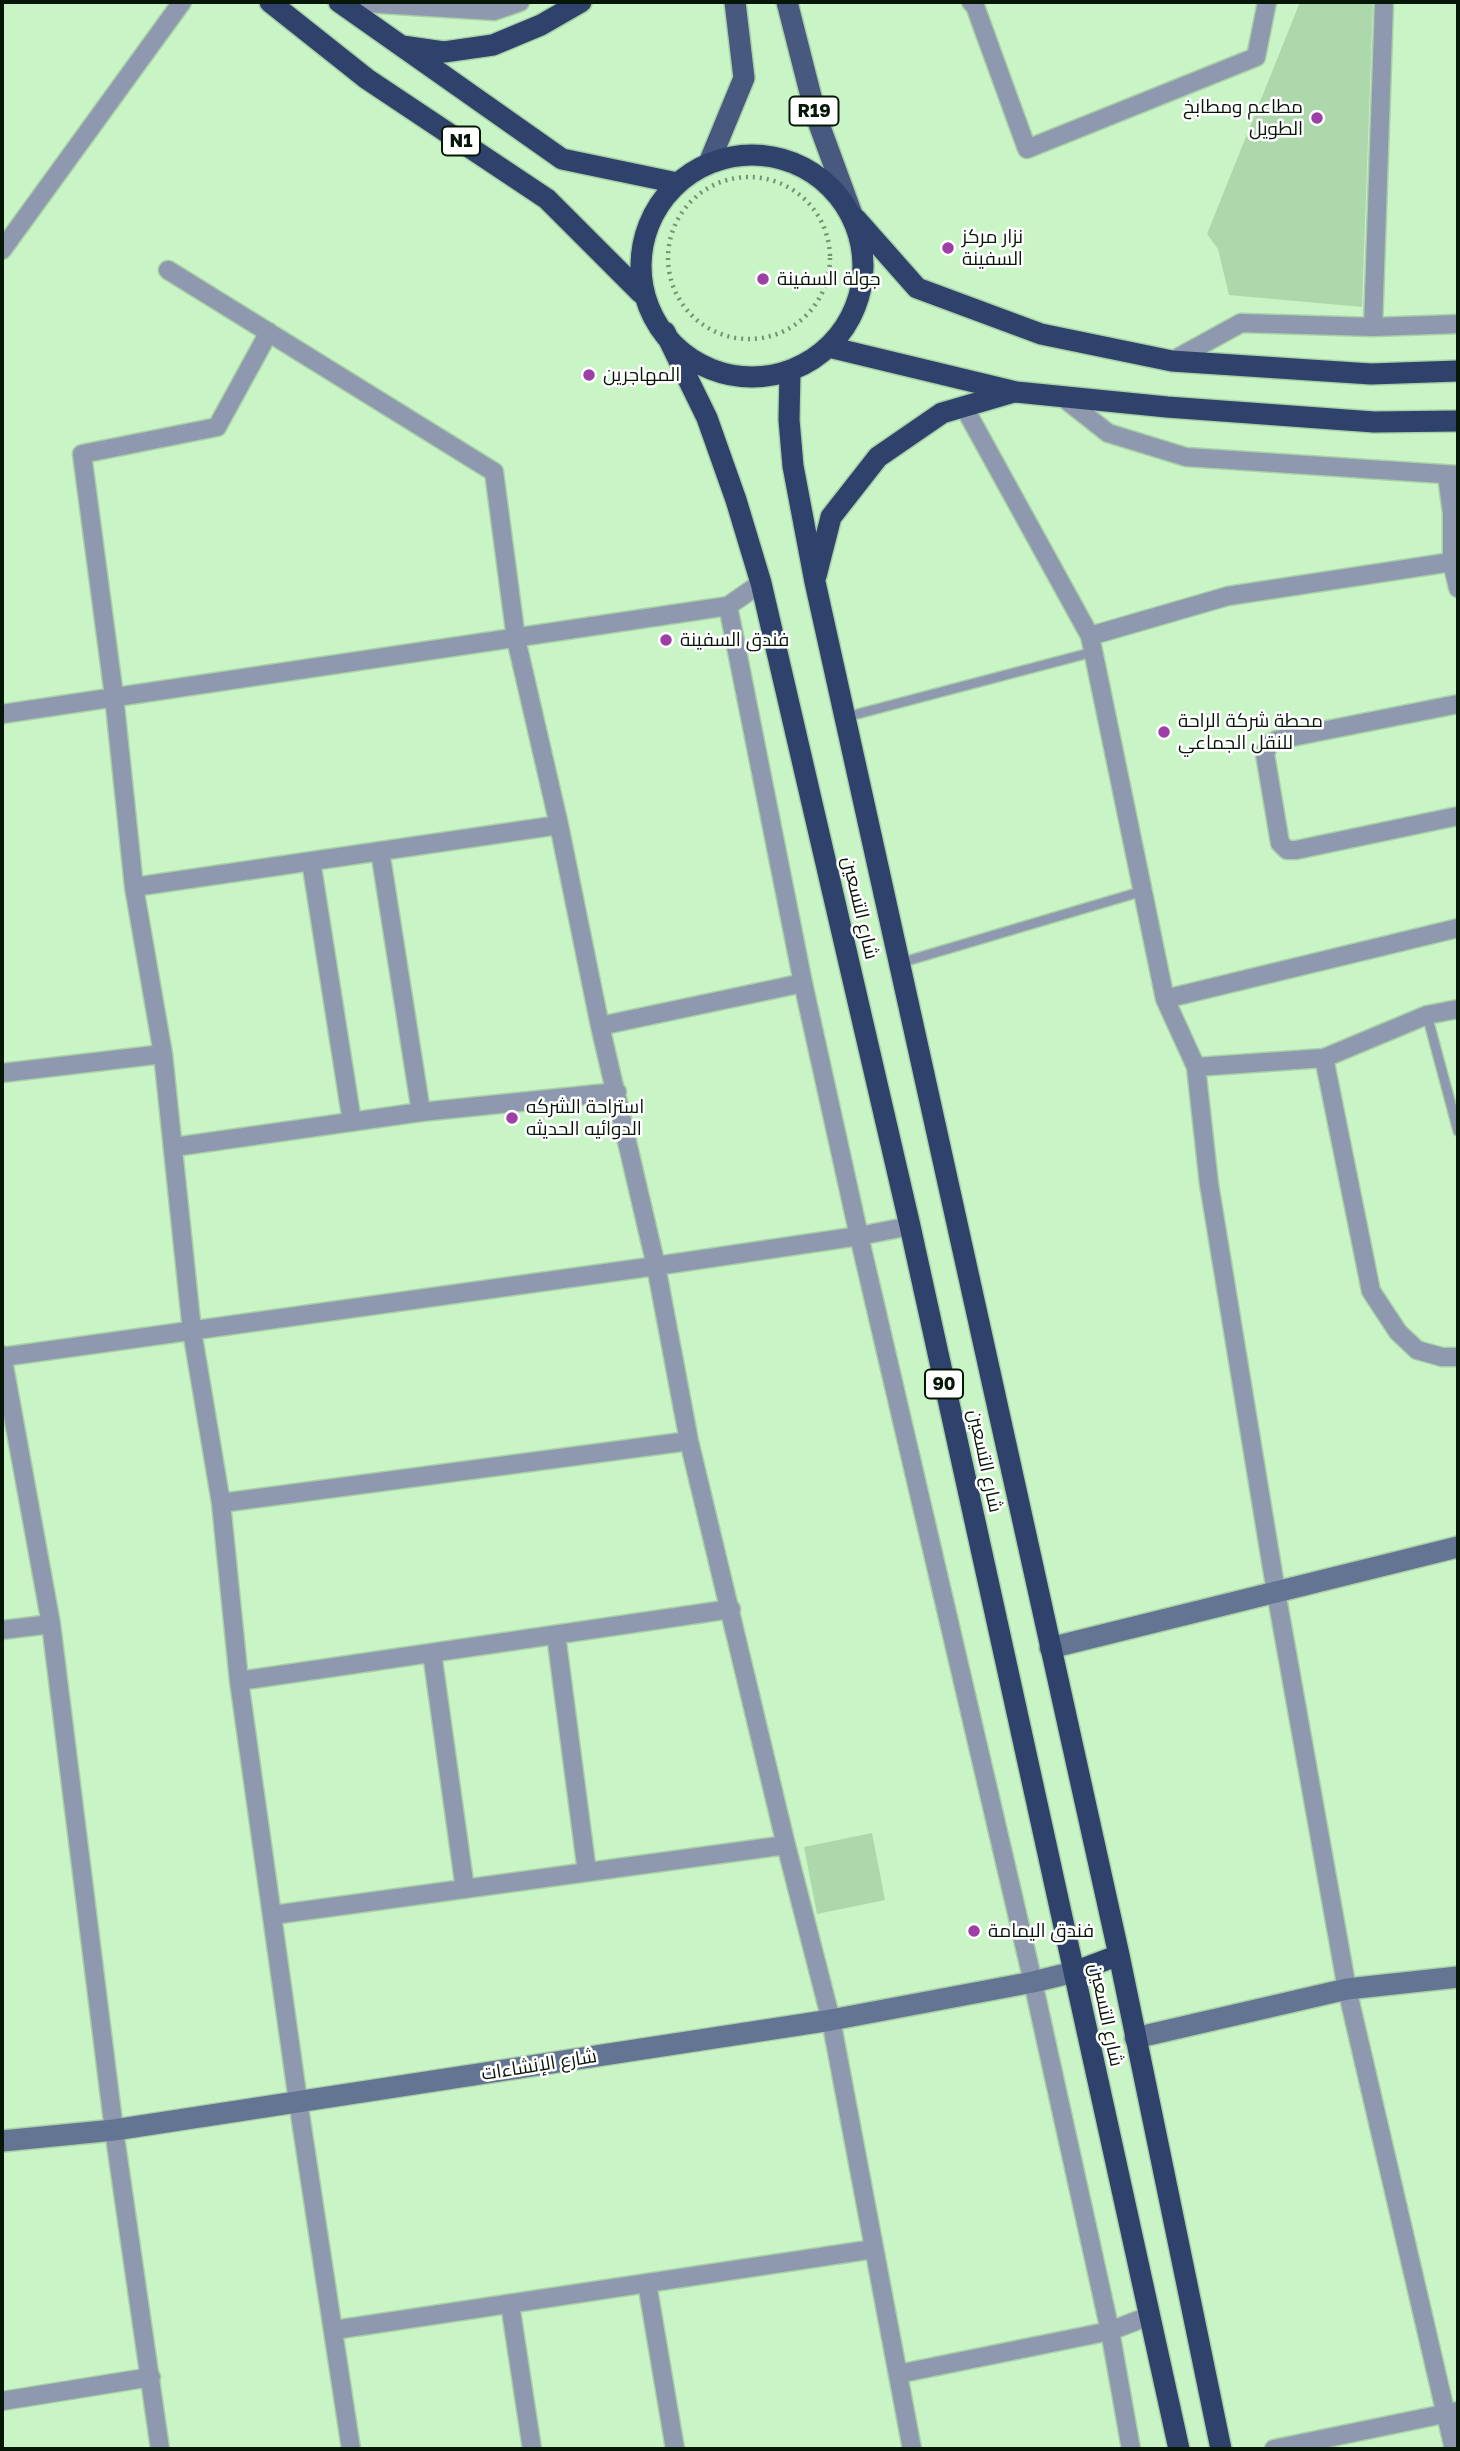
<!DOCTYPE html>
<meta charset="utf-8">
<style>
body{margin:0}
#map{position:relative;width:1460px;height:2451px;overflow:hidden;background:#c8f4c6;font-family:"Golos Text",sans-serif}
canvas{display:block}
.frame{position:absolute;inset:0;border:4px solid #061607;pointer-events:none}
</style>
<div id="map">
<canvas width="1460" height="2451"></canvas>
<div class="frame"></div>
</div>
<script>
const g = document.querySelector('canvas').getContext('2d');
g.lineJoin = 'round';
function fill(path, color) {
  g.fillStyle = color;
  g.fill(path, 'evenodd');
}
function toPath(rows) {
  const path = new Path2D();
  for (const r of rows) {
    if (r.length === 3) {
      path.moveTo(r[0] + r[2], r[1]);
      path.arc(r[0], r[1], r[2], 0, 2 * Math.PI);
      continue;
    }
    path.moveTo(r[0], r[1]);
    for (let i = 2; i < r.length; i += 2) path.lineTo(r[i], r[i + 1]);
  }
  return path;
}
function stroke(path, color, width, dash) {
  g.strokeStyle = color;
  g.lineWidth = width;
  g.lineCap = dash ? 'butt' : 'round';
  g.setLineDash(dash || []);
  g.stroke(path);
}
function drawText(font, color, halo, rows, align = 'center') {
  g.font = font + ' "Golos Text",Cairo,sans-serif';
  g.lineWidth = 5;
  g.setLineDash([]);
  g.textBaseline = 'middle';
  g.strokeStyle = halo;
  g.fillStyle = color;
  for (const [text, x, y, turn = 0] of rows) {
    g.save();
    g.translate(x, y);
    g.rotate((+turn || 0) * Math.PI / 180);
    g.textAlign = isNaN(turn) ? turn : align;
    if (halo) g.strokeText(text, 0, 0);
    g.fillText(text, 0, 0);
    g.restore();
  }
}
const building = toPath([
 [1300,2,1373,2,1362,307,1229,295,1218,249,1207,234],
 [872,1833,885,1900,817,1914,804,1847]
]);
const path = toPath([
 [749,258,81]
]);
const lane = toPath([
 [846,717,1093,652],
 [900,963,1143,891],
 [1427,1015,1458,1131]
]);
const street = toPath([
 [348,2,494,11,520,2],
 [971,2,975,6,1027,149,1256,57,1267,2],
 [2,250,182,2],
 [168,270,494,472,516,639,559,825,600,1026,656,1266,689,1441,786,1845,831,2020,912,2449],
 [1373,327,1384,2],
 [269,332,217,427,82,454,114,696,134,887,163,1054,192,1331,221,1503,239,1681,298,2101,351,2449],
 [1172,361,1241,323,1373,327,1458,324],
 [1061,396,1108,433,1186,457,1458,475],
 [964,407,1090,636,1165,999,1196,1067,1209,1184,1276,1592,1347,1989,1454,2449],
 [1447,476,1452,513,1452,562,1458,588],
 [728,606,803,983,859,1236,1033,1982,1110,2331,1131,2449],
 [1090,636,1228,596,1458,561],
 [1458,704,1277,740,1269,744,1265,754,1280,843,1287,850,1296,850,1458,816],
 [2,714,728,606,761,583],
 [380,851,421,1112],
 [311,861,352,1122],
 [134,887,559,825],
 [1165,999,1458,928],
 [600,1026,803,983],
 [1324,1058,1371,1291,1398,1332,1417,1350,1442,1357,1458,1357],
 [1196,1067,1324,1058,1427,1015,1458,1009],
 [2,1073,163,1054],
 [174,1147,421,1112,617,1092],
 [2,1355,51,1624,114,2130,160,2449],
 [2,1357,656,1266,859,1236,910,1226],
 [221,1503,689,1441],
 [2,1630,51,1624],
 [556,1635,587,1872],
 [432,1653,465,1889],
 [239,1681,731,1609],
 [273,1915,786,1845],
 [647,2283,675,2449],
 [510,2304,532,2449],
 [334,2330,874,2249],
 [898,2374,1110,2331,1149,2316],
 [2,2401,151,2377],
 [1274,2449,1458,2411]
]);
const secondary = toPath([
 [1050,1648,1458,1547],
 [1135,2038,1347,1989,1458,1977],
 [2,2141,114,2130,831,2020,1033,1982,1074,1972]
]);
const primary = toPath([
 [787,2,816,116,853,217],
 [709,163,744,78,735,2]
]);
const highway = toPath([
 [270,2,367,79,547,199,641,293],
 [339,2,562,159,677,183],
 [402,46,444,52,493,45,541,25,581,2],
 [752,266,111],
 [856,219,917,288,1041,334,1172,361,1371,374,1458,371],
 [665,332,707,418,736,500,761,583,910,1226,1179,2449],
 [829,347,1016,392,1167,407,1374,422,1458,421],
 [790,371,789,420,793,466,815,582,1119,1955,1221,2449],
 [816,576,831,517,878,457,942,413,1014,392],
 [1074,1972,1119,1955]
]);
const markers = [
 [1317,118,7,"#9e3fa7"],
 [948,248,7,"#9e3fa7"],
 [763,279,7,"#9e3fa7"],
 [589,375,7,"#9e3fa7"],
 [666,640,7,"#9e3fa7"],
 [1164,732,7,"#9e3fa7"],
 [512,1118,7,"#9e3fa7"],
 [974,1931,7,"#9e3fa7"]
];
const shields = [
 [814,111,49],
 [461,141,38],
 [944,1384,38]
];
const shieldNames = [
 ["R19",814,111],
 ["N1",461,141],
 ["90",944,1384]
];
const poiNames = [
 ["مطاعم ومطابخ",1303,107,"right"],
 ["الطويل",1303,129,"right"],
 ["نزار مركز",962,237],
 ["السفينة",962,259],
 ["جولة السفينة",777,279],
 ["المهاجرين",603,375],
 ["فندق السفينة",680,640],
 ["محطة شركة الراحة",1178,721],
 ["للنقل الجماعي",1178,743],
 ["استراحة الشركه",526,1107],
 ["الدوائيه الحديثه",526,1129],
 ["فندق اليمامة",988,1931]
];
const streetNames = [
 ["شارع التسعين",860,908,77],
 ["شارع التسعين",985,1461,78],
 ["شارع التسعين",1106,2015,78],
 ["شارع الإنشاءات",539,2065,-9]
];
fill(building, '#acd8ab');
stroke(lane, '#a9d0a7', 12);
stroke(street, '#a9d0a7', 21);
stroke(secondary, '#a9d0a7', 24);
stroke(primary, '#a9d0a7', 24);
stroke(highway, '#a9d0a7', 24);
stroke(path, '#749373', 4.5, [2, 5]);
stroke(lane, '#8e99af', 9);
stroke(street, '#8e99af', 18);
stroke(secondary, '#647493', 21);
stroke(primary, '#47597f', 21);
stroke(highway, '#2e426c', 21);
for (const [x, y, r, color] of markers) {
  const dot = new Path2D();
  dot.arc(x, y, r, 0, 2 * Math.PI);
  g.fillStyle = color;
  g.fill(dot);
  stroke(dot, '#fff', 2.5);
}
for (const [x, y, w] of shields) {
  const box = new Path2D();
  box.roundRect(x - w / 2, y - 14.5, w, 29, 5);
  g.fillStyle = '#fff';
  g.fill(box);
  stroke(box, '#061607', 2);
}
drawText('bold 18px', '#061607', null, shieldNames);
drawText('19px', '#061607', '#fff', poiNames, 'left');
drawText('19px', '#061607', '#fff', streetNames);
</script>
